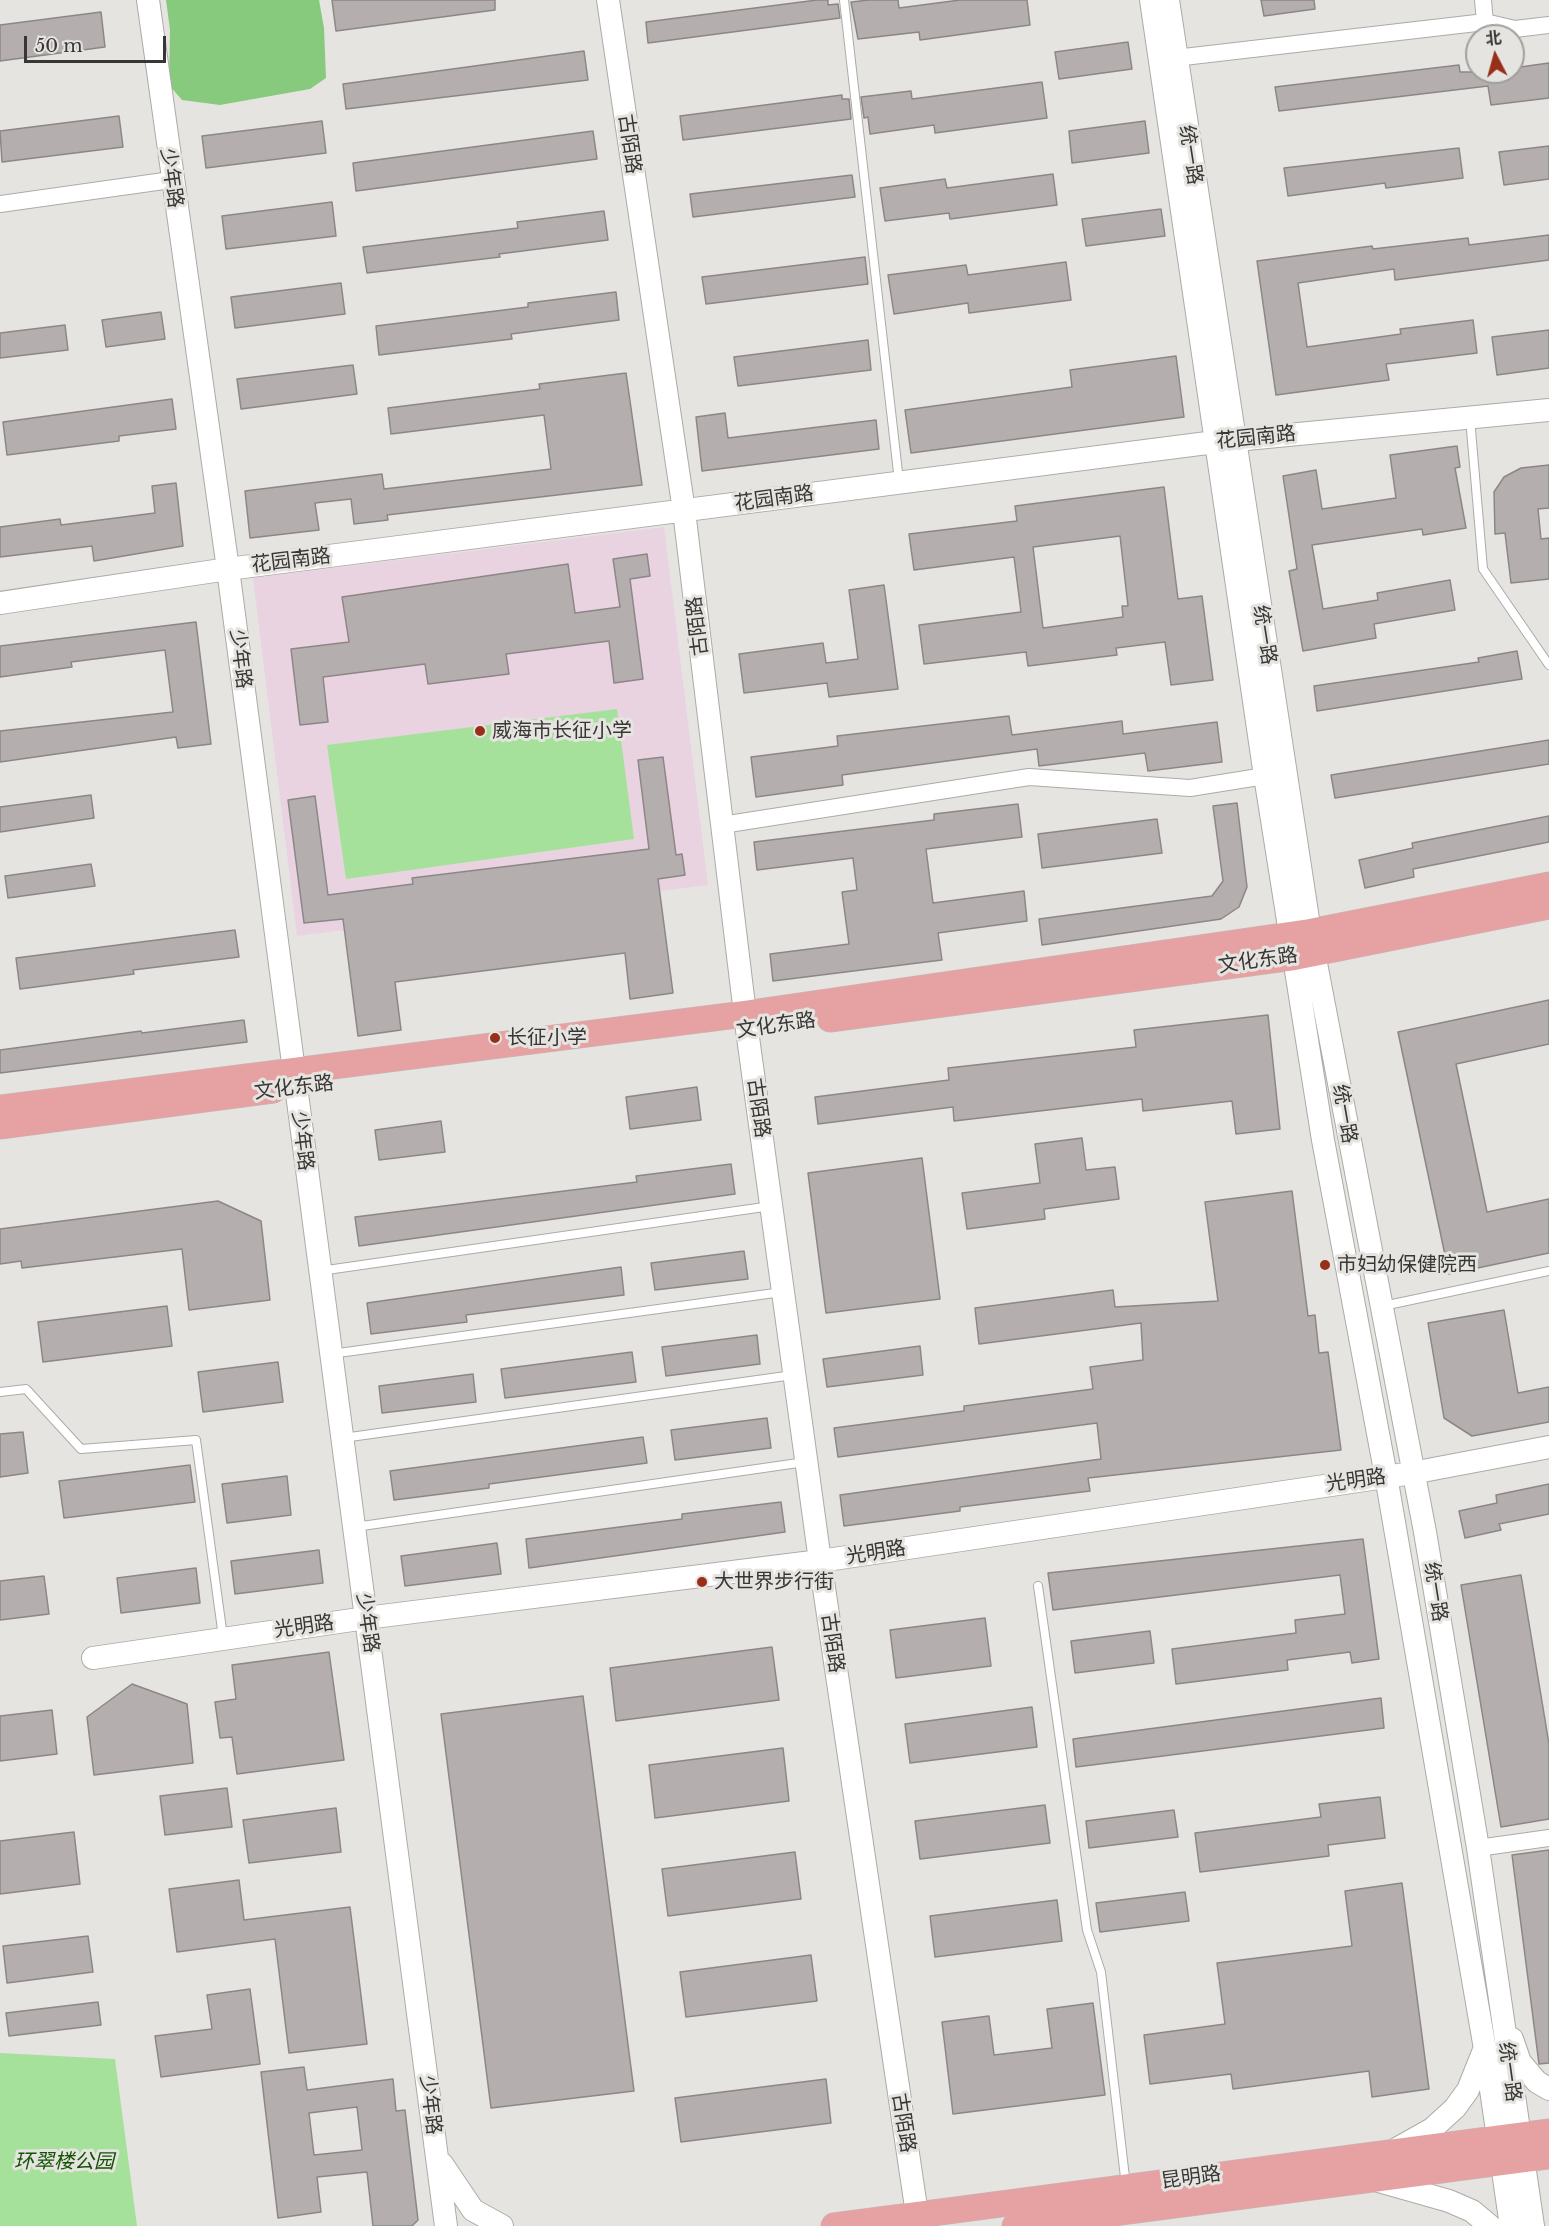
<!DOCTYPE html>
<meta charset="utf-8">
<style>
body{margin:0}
#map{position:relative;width:1549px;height:2226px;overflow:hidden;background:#e5e4e0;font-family:"Libre Baskerville","Noto Sans SC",serif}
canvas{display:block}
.north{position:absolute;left:1465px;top:24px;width:60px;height:60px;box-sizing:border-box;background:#e5e4e0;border:2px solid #a09f9c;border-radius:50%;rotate:354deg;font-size:16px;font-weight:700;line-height:24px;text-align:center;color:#383735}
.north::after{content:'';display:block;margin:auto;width:21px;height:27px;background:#982f19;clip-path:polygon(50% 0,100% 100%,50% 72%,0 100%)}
.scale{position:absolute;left:24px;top:36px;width:142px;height:27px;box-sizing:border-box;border:3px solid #383735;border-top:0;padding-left:8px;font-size:18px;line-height:21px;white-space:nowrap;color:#383735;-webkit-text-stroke:4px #e5e4e0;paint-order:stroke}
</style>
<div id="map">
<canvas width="1549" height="2226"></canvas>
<div class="north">北</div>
<div class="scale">50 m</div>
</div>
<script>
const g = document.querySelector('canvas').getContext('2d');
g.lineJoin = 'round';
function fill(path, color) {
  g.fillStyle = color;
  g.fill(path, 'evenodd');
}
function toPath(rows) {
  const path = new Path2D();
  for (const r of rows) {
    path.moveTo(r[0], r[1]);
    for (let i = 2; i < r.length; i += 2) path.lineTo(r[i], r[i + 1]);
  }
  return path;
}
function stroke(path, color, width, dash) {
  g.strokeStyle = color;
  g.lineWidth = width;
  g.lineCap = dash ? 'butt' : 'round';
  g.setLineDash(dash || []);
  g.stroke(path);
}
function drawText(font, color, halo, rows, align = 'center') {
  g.font = font + ' "Libre Baskerville","Noto Sans SC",serif';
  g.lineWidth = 6;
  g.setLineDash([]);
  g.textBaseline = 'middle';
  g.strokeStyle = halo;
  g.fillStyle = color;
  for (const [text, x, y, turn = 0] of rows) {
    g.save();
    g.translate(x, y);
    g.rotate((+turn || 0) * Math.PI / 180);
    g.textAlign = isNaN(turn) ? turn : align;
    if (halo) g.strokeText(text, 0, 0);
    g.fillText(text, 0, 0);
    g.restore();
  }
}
const education = toPath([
 [664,527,708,885,297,936,253,578]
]);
const green = toPath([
 [617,709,634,839,346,879,327,745],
 [0,2053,115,2059,137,2226,0,2226]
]);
const forest = toPath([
 [166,0,319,0,324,28,326,78,310,89,220,105,182,100,169,85,170,30]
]);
const building = toPath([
 [332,0,495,0,495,10,336,31,332,0],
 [817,0,828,0,828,5,838,4,840,18,648,43,646,22,817,0],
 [869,0,898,0,899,8,960,0,1027,0,1030,25,920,40,919,32,858,39,851,2,869,0],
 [1261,0,1314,0,1315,9,1264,16,1261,0],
 [101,12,105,47,0,61,0,25,101,12],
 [1128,42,1132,69,1059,79,1055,52,1128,42],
 [584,51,588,80,346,109,343,84,584,51],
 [1549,63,1549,98,1491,105,1488,86,1279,111,1275,87,1459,65,1460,72,1513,72,1513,68,1549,63],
 [1042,82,1047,118,935,133,934,125,870,134,868,117,864,118,861,97,911,91,912,99,1042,82],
 [842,95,842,99,849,99,851,119,683,140,680,116,842,95],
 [119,116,123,147,2,162,0,131,119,116],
 [322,121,326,153,206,168,202,136,322,121],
 [1145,121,1149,153,1072,163,1069,131,1145,121],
 [593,131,597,159,356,191,353,163,593,131],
 [1549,146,1549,179,1504,185,1499,152,1549,146],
 [1459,148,1463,178,1386,188,1385,183,1288,196,1284,168,1459,148],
 [1053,174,1057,205,950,219,949,213,885,221,880,188,945,179,947,188,1053,174],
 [852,175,855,197,693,217,690,194,852,175],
 [332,202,336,236,226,249,222,216,332,202],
 [1161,209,1165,236,1086,246,1082,219,1161,209],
 [604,211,608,240,499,254,500,257,367,273,363,247,518,228,517,222,604,211],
 [1549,235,1549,260,1395,280,1394,269,1298,283,1307,347,1401,334,1400,329,1473,320,1477,353,1386,364,1389,380,1276,395,1257,261,1372,246,1373,249,1468,238,1469,245,1549,235],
 [865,257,868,284,706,304,702,277,865,257],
 [1066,262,1071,300,969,313,968,303,894,314,888,275,966,265,968,275,1066,262],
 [341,283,345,314,235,328,231,297,341,283],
 [616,292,619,320,511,334,512,339,379,355,376,326,528,307,528,303,616,292],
 [161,312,165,339,106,347,102,320,161,312],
 [65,325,68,350,0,358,0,333,65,325],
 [1549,330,1549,368,1497,375,1492,337,1549,330],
 [868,340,871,370,738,386,734,357,868,340],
 [1176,356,1184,417,911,453,905,410,1072,387,1070,370,1176,356],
 [353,365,357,394,241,409,237,379,353,365],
 [626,373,642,485,387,515,388,520,354,524,351,499,315,503,319,530,250,538,245,491,382,474,384,489,551,469,544,415,391,434,388,408,540,389,539,384,626,373],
 [172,399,176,429,119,436,119,441,7,455,3,422,172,399],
 [725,413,728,438,876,420,879,449,702,471,696,417,725,413],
 [1457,446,1460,467,1455,468,1466,528,1423,535,1422,529,1312,545,1323,609,1378,600,1377,593,1450,580,1455,610,1374,624,1376,638,1303,651,1289,571,1297,569,1283,476,1316,470,1322,509,1396,498,1390,455,1457,446],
 [1549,465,1549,508,1538,509,1541,539,1549,538,1549,579,1511,583,1505,533,1495,534,1494,492,1504,477,1521,468,1549,465],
 [176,483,183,546,94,561,92,546,0,557,0,527,60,519,61,525,155,513,152,486,176,483],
 [1164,487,1178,599,1202,596,1213,680,1171,685,1165,642,1116,648,1117,655,1028,666,1026,652,924,664,919,625,1021,612,1014,557,914,570,909,534,1017,521,1015,506,1164,487],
 [1120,536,1128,606,1122,606,1123,617,1043,628,1033,547,1120,536],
 [647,554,650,576,630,579,643,679,614,683,609,641,506,654,509,674,428,684,425,664,323,677,328,722,300,725,291,649,349,642,342,597,568,564,575,613,620,607,613,559,647,554],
 [884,585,898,689,829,697,827,683,744,693,739,654,823,643,826,663,858,659,849,590,884,585],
 [196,622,211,744,178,748,176,737,0,762,0,731,173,712,165,650,71,662,72,667,0,677,0,646,196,622],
 [1517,651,1522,679,1317,711,1314,686,1479,662,1478,658,1517,651],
 [1009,716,1012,735,1122,721,1123,734,1217,722,1222,762,1148,771,1145,753,1039,766,1037,749,842,775,843,785,756,797,751,757,838,746,837,736,1009,716],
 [1549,740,1549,764,1335,798,1331,775,1549,740],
 [663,757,676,855,682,854,685,875,658,879,673,993,630,999,625,953,395,982,401,1030,358,1036,343,919,304,923,288,800,315,796,328,895,413,884,412,878,649,849,638,760,663,757],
 [91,795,94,818,0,832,0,807,91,795],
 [1237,803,1247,887,1239,907,1221,919,1042,945,1039,919,1212,896,1223,881,1213,806,1237,803],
 [1018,804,1022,837,926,849,933,903,1024,891,1027,921,938,933,942,960,773,981,770,954,849,944,842,892,857,890,853,858,757,870,754,842,934,820,934,814,1018,804],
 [1549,816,1549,842,1413,869,1414,877,1365,888,1359,860,1413,848,1412,843,1549,816],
 [1157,819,1162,853,1042,868,1038,834,1157,819],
 [91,864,95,886,8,898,5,876,91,864],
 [235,930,239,957,133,970,134,974,20,989,16,958,235,930],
 [1549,1000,1549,1044,1456,1064,1487,1212,1549,1199,1549,1253,1449,1274,1398,1032,1549,1000],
 [1268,1015,1280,1129,1236,1134,1232,1101,1143,1111,1142,1099,954,1121,953,1107,818,1124,815,1097,949,1080,948,1068,1136,1047,1134,1030,1268,1015],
 [244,1020,247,1042,0,1073,0,1050,141,1031,142,1033,244,1020],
 [697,1087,701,1120,630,1129,626,1097,697,1087],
 [441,1121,445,1152,379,1160,375,1130,441,1121],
 [1082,1138,1086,1170,1115,1167,1119,1199,1044,1209,1045,1219,967,1229,962,1193,1040,1183,1035,1144,1082,1138],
 [922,1158,940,1299,826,1313,808,1173,922,1158],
 [731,1164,735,1194,359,1246,355,1217,637,1182,636,1176,731,1164],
 [1292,1191,1308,1316,1315,1315,1319,1353,1328,1352,1341,1450,1088,1478,1090,1491,960,1507,960,1511,844,1526,840,1495,1101,1459,1097,1423,838,1457,834,1428,964,1411,964,1406,1093,1389,1090,1367,1143,1360,1141,1323,979,1344,975,1308,1113,1290,1115,1307,1218,1301,1205,1202,1292,1191],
 [218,1201,261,1221,270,1300,189,1310,182,1249,22,1268,21,1261,0,1264,0,1229,218,1201],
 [744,1251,748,1279,655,1290,651,1263,744,1251],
 [621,1267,624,1295,466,1315,467,1322,371,1334,367,1303,621,1267],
 [167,1306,172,1346,43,1362,38,1322,167,1306],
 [1504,1310,1518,1393,1549,1387,1549,1422,1472,1436,1444,1418,1428,1323,1504,1310],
 [757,1335,760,1364,666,1376,662,1347,757,1335],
 [920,1346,923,1375,827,1387,823,1359,920,1346],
 [632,1352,636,1382,505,1398,501,1369,632,1352],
 [278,1362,283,1402,203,1412,198,1372,278,1362],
 [473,1374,476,1402,382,1413,379,1386,473,1374],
 [767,1418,771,1448,675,1460,671,1430,767,1418],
 [23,1432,28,1473,0,1477,0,1434,23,1432],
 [643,1437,647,1463,489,1484,489,1488,394,1500,390,1471,643,1437],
 [190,1465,195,1502,64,1518,59,1481,190,1465],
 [287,1476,291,1515,227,1523,222,1484,287,1476],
 [1549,1484,1549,1514,1499,1524,1501,1530,1465,1538,1459,1511,1497,1503,1496,1495,1549,1484],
 [781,1502,785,1532,529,1568,526,1539,682,1519,682,1514,781,1502],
 [1363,1539,1379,1659,1352,1663,1350,1652,1287,1660,1288,1670,1176,1684,1172,1649,1296,1633,1295,1620,1345,1614,1340,1575,1053,1610,1048,1573,1363,1539],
 [497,1543,501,1574,405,1586,401,1556,497,1543],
 [319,1550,323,1583,235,1594,231,1561,319,1550],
 [196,1568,200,1603,121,1613,117,1578,196,1568],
 [1521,1575,1549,1744,1549,1819,1501,1827,1461,1585,1521,1575],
 [44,1576,49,1614,0,1620,0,1581,44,1576],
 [985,1618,991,1666,896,1678,890,1630,985,1618],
 [1150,1631,1154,1663,1075,1673,1071,1641,1150,1631],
 [772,1647,779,1700,616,1721,610,1668,772,1647],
 [329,1652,344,1760,237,1774,232,1737,220,1738,215,1702,236,1699,232,1665,329,1652],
 [132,1684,187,1704,193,1763,94,1775,87,1717,132,1684],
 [583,1696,634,2091,491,2108,441,1714,583,1696],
 [1381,1698,1384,1728,1076,1767,1073,1739,1381,1698],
 [1032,1707,1037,1747,910,1763,905,1724,1032,1707],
 [52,1710,57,1754,0,1761,0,1716,52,1710],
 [783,1748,789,1801,655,1818,649,1765,783,1748],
 [227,1788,232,1827,165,1835,160,1796,227,1788],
 [1380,1797,1385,1838,1328,1845,1329,1856,1200,1872,1195,1833,1321,1817,1319,1804,1380,1797],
 [1045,1805,1050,1843,920,1859,915,1821,1045,1805],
 [336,1808,341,1852,249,1863,243,1820,336,1808],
 [1174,1810,1178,1837,1089,1848,1086,1821,1174,1810],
 [74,1832,80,1884,0,1894,0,1841,74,1832],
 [1549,1850,1549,2063,1539,2064,1512,1855,1549,1850],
 [795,1852,801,1899,668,1916,662,1869,795,1852],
 [239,1880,244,1920,350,1907,367,2044,289,2053,275,1939,177,1952,169,1889,239,1880],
 [1402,1883,1429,2089,1372,2097,1369,2071,1233,2089,1231,2074,1150,2084,1144,2035,1225,2024,1217,1963,1352,1946,1345,1891,1402,1883],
 [1185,1892,1189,1921,1100,1932,1096,1903,1185,1892],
 [1057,1900,1062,1941,935,1957,930,1916,1057,1900],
 [88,1936,93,1972,7,1983,3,1946,88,1936],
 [811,1955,817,2001,686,2017,680,1972,811,1955],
 [250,1989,260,2064,161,2077,155,2036,212,2029,207,1995,250,1989],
 [98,2002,101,2025,9,2036,6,2013,98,2002],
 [1093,2003,1105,2095,953,2114,942,2022,989,2016,994,2055,1052,2048,1047,2009,1093,2003],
 [304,2067,307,2090,393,2079,396,2111,405,2110,418,2220,412,2226,373,2226,367,2172,317,2177,321,2212,278,2218,261,2072,304,2067],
 [357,2107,362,2150,314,2155,309,2113,357,2107],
 [826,2079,831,2123,681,2142,675,2098,826,2079]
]);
const lane = toPath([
 [844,0,899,481],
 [1470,418,1483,569,1549,665],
 [320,1271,771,1206],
 [1383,1306,1549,1271],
 [331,1354,782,1292],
 [0,1392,26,1389,81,1449,196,1440,223,1637],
 [343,1438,793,1375],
 [355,1527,805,1462],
 [1038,1586,1087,1930,1101,1972,1126,2186]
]);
const street = toPath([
 [1483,0,1485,22],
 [1175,58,1485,22,1515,29,1549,25],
 [0,204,171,180],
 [722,825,1029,777,1190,788,1265,776],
 [1478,1848,1549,1838]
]);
const secondary = toPath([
 [148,0,228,569,446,2226],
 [608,0,684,511,747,1030,820,1561,917,2214],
 [1151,0,1265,776,1323,1140,1386,1476,1485,2049,1511,2226],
 [1168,0,1310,932,1425,1532,1478,1848,1533,2226],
 [0,603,228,569,1215,442,1549,410],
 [93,1658,366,1618,820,1561,1412,1473,1549,1447],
 [1512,2039,1520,2062,1537,2082,1549,2089],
 [1393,2151,1432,2129,1455,2108,1468,2090,1484,2050],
 [442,2164,473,2210,502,2226],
 [1375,2180,1449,2201,1472,2211,1490,2226]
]);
const primary = toPath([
 [830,1019,1294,957,1549,906],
 [0,1108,745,1014,1310,932,1549,885],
 [0,1126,273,1090],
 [834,2226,1549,2132],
 [1015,2226,1549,2156]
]);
const markers = [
 [480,731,6,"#982f19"],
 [495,1038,6,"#982f19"],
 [1325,1265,6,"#982f19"],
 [702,1582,6,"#982f19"]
];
const streetNames = [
 ["古陌路",629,144,82],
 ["统一路",1190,155,81],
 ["少年路",171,178,82],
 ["花园南路",1256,438,-6],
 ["花园南路",774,499,-8],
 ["花园南路",291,561,-7],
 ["古陌路",698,626,-97],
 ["统一路",1264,635,81],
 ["少年路",240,659,83],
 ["文化东路",1258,961,-8],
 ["文化东路",776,1026,-8],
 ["文化东路",294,1088,-7],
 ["古陌路",758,1108,82],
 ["统一路",1344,1114,80],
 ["少年路",302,1141,83],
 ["光明路",1356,1481,-8],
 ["光明路",876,1553,-9],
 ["统一路",1435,1592,81],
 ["少年路",367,1623,82],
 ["光明路",304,1627,-8],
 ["古陌路",832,1643,82],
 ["统一路",1509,2072,82],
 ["少年路",430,2105,83],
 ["古陌路",903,2123,81],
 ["昆明路",1191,2178,-8]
];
const poiNames = [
 ["威海市长征小学",492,731],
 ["长征小学",507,1038],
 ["市妇幼保健院西",1337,1265],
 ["大世界步行街",714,1582]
];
const parkNames = [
 ["环翠楼公园",64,2162]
];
fill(education, '#e9d3e0');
fill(green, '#a6e19c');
fill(forest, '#88ca7d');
fill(building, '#b4afae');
stroke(building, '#8c8786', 1.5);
stroke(lane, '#acaba7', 10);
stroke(street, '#acaba7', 18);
stroke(secondary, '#acaba7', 24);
stroke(primary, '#bfbfbe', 27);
stroke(lane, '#fff', 8);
stroke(street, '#fff', 16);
stroke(secondary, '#fff', 22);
stroke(primary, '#e6a2a3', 26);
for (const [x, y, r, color] of markers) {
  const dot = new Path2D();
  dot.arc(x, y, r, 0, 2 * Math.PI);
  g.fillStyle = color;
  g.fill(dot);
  stroke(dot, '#e5e4e0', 2);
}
drawText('20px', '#383735', '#e5e4e0', streetNames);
drawText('20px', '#383735', '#e5e4e0', poiNames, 'left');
drawText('italic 20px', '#125403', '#e5e4e0', parkNames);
</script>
